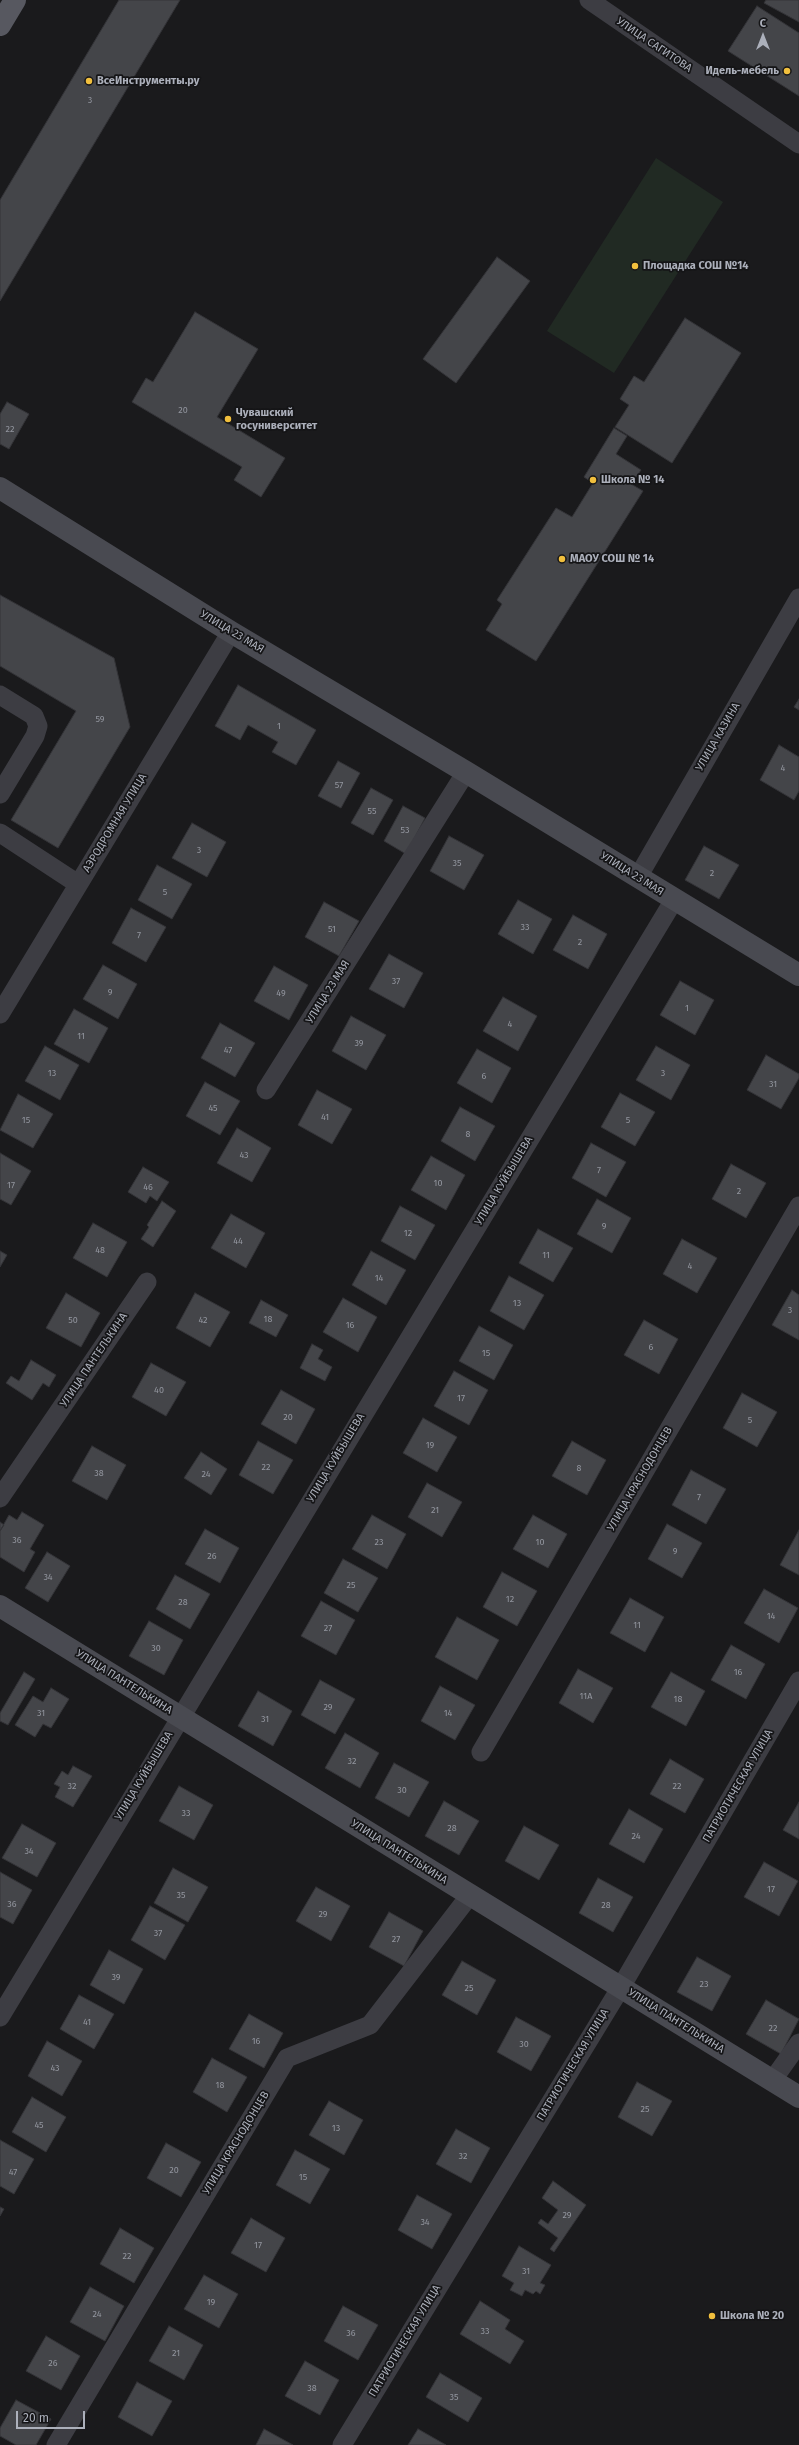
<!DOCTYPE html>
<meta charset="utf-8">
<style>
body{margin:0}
#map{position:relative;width:799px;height:2445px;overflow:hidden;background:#1a1a1c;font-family:"Fira Sans",sans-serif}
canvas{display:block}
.north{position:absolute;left:743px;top:16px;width:40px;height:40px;-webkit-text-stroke:3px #151517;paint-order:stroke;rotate:0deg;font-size:11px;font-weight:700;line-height:16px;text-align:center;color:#acb0bb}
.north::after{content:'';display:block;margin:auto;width:14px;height:18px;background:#acb0bb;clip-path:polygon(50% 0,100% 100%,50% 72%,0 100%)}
.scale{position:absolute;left:16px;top:2411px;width:69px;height:18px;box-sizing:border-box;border:2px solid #acb0bb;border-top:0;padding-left:5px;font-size:12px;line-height:14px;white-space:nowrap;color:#acb0bb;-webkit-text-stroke:3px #151517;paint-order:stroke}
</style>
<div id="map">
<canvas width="799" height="2445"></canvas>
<div class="north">С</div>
<div class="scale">20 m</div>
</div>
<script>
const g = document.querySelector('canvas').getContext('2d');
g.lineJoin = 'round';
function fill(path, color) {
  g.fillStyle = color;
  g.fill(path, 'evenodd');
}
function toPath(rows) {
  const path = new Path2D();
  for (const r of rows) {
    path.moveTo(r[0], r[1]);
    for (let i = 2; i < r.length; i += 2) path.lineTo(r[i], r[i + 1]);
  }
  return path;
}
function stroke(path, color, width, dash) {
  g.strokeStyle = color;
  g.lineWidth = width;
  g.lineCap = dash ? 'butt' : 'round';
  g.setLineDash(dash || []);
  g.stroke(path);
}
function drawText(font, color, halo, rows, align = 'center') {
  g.font = font + ' "Fira Sans",sans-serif';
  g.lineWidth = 3.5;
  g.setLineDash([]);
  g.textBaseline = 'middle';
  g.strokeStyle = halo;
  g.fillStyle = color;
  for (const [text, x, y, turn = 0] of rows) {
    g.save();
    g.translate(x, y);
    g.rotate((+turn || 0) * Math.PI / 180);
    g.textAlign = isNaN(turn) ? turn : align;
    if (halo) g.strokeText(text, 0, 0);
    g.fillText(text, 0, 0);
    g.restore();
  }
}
const green = toPath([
 [656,158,723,202,614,373,547,331]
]);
const building = toPath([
 [119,0,180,0,0,301,0,200,119,0],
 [766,0,799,0,799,22,764,3,766,0],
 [757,6,799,33,799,96,728,51,757,6],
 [497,257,530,281,456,383,423,359,497,257],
 [195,312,258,349,217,417,285,458,261,497,234,480,242,467,132,402,146,378,153,382,195,312],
 [685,318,741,353,672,463,615,427,629,405,620,399,634,376,644,382,685,318],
 [7,402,29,414,9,449,0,444,0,414,7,402],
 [614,428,627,436,616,454,641,470,631,484,643,491,536,661,486,630,502,604,497,600,556,508,572,517,593,483,584,477,614,428],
 [0,595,114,658,130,727,58,848,11,820,76,711,0,666,0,595],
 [238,685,316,730,296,765,272,752,278,742,248,725,240,740,215,726,238,685],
 [799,699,799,710,794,707,799,699],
 [779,745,799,757,799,791,794,800,760,780,779,745],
 [338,761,360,773,341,808,318,796,338,761],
 [371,788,393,800,373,835,351,823,371,788],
 [403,806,425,818,406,854,384,841,403,806],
 [192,823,226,842,207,877,172,858,192,823],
 [449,836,484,855,464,890,430,871,449,836],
 [704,846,739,865,719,899,685,880,704,846],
 [157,865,192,884,172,919,138,900,157,865],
 [518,900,552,919,533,954,498,934,518,900],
 [324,902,359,921,339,956,305,937,324,902],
 [131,908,166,927,146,962,112,943,131,908],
 [573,915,607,934,588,969,553,950,573,915],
 [389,954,423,973,404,1008,369,989,389,954],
 [103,965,137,984,118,1019,83,999,103,965],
 [274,966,308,985,289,1020,254,1001,274,966],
 [680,981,714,1000,695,1035,660,1015,680,981],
 [503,997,537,1016,518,1051,483,1031,503,997],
 [74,1009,108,1028,89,1063,54,1044,74,1009],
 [351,1016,386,1035,366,1070,332,1051,351,1016],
 [220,1023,255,1043,235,1077,201,1058,220,1023],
 [45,1046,79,1065,60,1100,25,1081,45,1046],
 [656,1046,690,1065,671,1100,636,1080,656,1046],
 [477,1049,511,1068,492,1103,457,1083,477,1049],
 [766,1055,799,1074,799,1078,781,1109,747,1090,766,1055],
 [205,1082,240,1101,220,1135,186,1116,205,1082],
 [317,1090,352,1109,332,1144,298,1125,317,1090],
 [620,1093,655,1112,635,1146,601,1127,620,1093],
 [18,1094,53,1114,33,1148,0,1130,18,1094],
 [460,1107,495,1126,475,1161,441,1141,460,1107],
 [237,1128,271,1148,252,1182,217,1163,237,1128],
 [591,1143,626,1162,606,1197,572,1178,591,1143],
 [0,1153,31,1171,11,1205,0,1199,0,1153],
 [431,1156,465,1175,446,1210,411,1190,431,1156],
 [731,1164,766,1183,746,1218,712,1199,731,1164],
 [143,1167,169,1182,157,1201,150,1196,146,1203,128,1192,143,1167],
 [597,1199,631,1218,612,1253,577,1234,597,1199],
 [162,1201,176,1211,153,1247,141,1239,149,1227,147,1225,162,1201],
 [400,1206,435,1225,415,1260,381,1241,400,1206],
 [231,1214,265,1233,246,1268,211,1248,231,1214],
 [93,1223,127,1242,107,1277,73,1258,93,1223],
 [538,1229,573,1248,553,1282,519,1263,538,1229],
 [682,1239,717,1258,697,1293,663,1274,682,1239],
 [0,1251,7,1255,0,1267,0,1251],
 [371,1251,406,1270,386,1305,352,1285,371,1251],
 [509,1276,544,1295,524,1330,490,1311,509,1276],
 [792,1290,799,1295,799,1340,772,1325,792,1290],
 [66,1293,100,1313,81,1347,46,1328,66,1293],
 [195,1293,230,1312,210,1347,176,1328,195,1293],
 [343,1298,377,1317,358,1352,323,1332,343,1298],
 [261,1300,288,1315,276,1337,249,1323,261,1300],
 [644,1320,678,1339,659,1374,624,1355,644,1320],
 [479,1326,513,1345,494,1380,459,1361,479,1326],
 [312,1344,323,1350,318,1359,332,1367,325,1381,300,1368,312,1344],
 [31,1360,56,1375,49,1387,43,1383,32,1400,6,1383,11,1376,19,1381,31,1360],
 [151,1363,186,1382,166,1416,132,1397,151,1363],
 [454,1371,488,1390,469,1425,434,1406,454,1371],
 [281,1390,315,1409,296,1444,261,1424,281,1390],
 [742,1393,777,1412,757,1447,723,1428,742,1393],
 [423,1418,457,1437,437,1472,403,1453,423,1418],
 [258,1441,293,1460,273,1494,239,1475,258,1441],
 [572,1441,606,1460,587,1495,552,1476,572,1441],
 [92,1446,126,1465,107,1500,72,1481,92,1446],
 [201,1452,227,1469,211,1495,184,1478,201,1452],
 [691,1470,726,1489,706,1524,672,1505,691,1470],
 [427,1483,462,1502,442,1537,408,1517,427,1483],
 [22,1512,44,1525,30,1549,35,1552,24,1572,0,1557,0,1531,9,1515,17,1520,22,1512],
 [372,1515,406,1534,387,1569,352,1549,372,1515],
 [533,1515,567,1534,548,1568,513,1549,533,1515],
 [0,1522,4,1525,0,1531,0,1522],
 [667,1524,702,1543,682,1578,648,1559,667,1524],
 [205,1529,239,1548,220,1583,185,1564,205,1529],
 [799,1530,799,1575,780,1565,799,1530],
 [47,1552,70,1566,48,1602,25,1588,47,1552],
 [343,1559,378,1578,358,1612,324,1593,343,1559],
 [502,1572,537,1591,517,1626,483,1607,502,1572],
 [175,1575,210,1594,190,1629,156,1609,175,1575],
 [764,1589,798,1608,779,1643,744,1623,764,1589],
 [630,1598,664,1617,645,1652,610,1633,630,1598],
 [321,1601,355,1620,336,1655,301,1636,321,1601],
 [457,1617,499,1640,477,1680,435,1657,457,1617],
 [149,1621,183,1640,164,1675,129,1656,149,1621],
 [731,1645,765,1664,746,1699,711,1680,731,1645],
 [578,1669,613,1688,593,1723,559,1703,578,1669],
 [24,1672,35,1679,8,1725,0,1721,0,1713,24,1672],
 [671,1672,705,1691,686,1726,651,1707,671,1672],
 [320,1680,355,1699,335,1734,301,1715,320,1680],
 [440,1686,475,1705,455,1740,421,1721,440,1686],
 [51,1688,69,1699,51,1728,43,1724,35,1737,15,1725,33,1696,43,1702,51,1688],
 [258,1691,292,1711,273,1746,238,1726,258,1691],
 [345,1733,379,1753,360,1788,325,1768,345,1733],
 [670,1759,704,1779,685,1813,650,1794,670,1759],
 [394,1763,429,1782,409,1817,375,1798,394,1763],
 [73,1766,92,1776,73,1807,55,1797,60,1787,54,1784,62,1771,68,1775,73,1766],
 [179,1786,213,1805,194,1840,159,1821,179,1786],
 [444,1801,479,1821,459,1855,425,1836,444,1801],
 [799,1802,799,1839,783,1830,799,1802],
 [629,1809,663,1829,644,1863,609,1844,629,1809],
 [22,1824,56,1843,37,1877,2,1858,22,1824],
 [524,1826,559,1845,539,1880,505,1861,524,1826],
 [764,1862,798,1881,779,1916,744,1897,764,1862],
 [173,1868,208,1887,188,1922,154,1903,173,1868],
 [0,1872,32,1890,13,1924,0,1917,0,1872],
 [598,1878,633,1897,613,1932,579,1913,598,1878],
 [316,1887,350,1906,331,1941,296,1921,316,1887],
 [150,1906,185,1925,165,1960,131,1940,150,1906],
 [389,1912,423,1931,404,1966,369,1947,389,1912],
 [109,1950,143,1969,124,2004,90,1985,109,1950],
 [697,1957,731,1976,712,2011,677,1992,697,1957],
 [462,1961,496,1980,477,2015,442,1995,462,1961],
 [79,1995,114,2014,94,2049,60,2029,79,1995],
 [766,2000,799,2019,781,2054,746,2034,766,2000],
 [249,2014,283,2033,264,2068,229,2049,249,2014],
 [516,2017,551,2036,531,2071,497,2052,516,2017],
 [47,2041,82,2061,62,2096,28,2076,47,2041],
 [212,2058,247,2077,227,2112,193,2092,212,2058],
 [637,2082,672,2101,652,2136,618,2117,637,2082],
 [32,2097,66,2117,46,2152,12,2132,32,2097],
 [329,2101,363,2120,344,2155,309,2135,329,2101],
 [456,2129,490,2148,471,2183,436,2164,456,2129],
 [0,2140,34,2159,14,2194,0,2186,0,2140],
 [166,2143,201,2162,181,2197,147,2178,166,2143],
 [295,2150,330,2169,310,2204,276,2185,295,2150],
 [553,2181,586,2205,554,2252,550,2249,558,2238,538,2223,541,2219,548,2224,558,2210,542,2198,553,2181],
 [417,2195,452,2214,432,2249,398,2230,417,2195],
 [0,2207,4,2209,0,2216,0,2207],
 [251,2218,285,2238,266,2272,231,2253,251,2218],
 [120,2228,154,2248,134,2283,100,2264,120,2228],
 [519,2246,551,2265,540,2283,545,2285,540,2294,536,2291,533,2294,525,2290,522,2296,510,2290,514,2283,502,2276,519,2246],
 [204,2275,238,2294,219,2328,184,2309,204,2275],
 [90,2287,124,2306,105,2341,70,2322,90,2287],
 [480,2301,510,2320,505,2329,524,2341,510,2364,460,2334,480,2301],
 [343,2306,378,2325,358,2360,324,2341,343,2306],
 [169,2326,203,2345,184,2380,149,2361,169,2326],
 [46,2336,80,2356,61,2390,26,2371,46,2336],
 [305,2361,339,2380,320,2415,285,2396,305,2361],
 [440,2373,482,2398,468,2422,426,2397,440,2373],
 [137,2382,172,2401,152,2436,118,2417,137,2382],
 [16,2400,51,2419,36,2445,16,2445,0,2436,0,2428,16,2400],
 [264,2429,293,2445,256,2445,264,2429],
 [418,2429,446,2445,408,2445,418,2429]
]);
const street = toPath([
 [589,0,799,144],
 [0,695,34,716,38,726,35,736,0,794],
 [0,833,78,884],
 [638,877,799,598],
 [0,1014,231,632],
 [266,1090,466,772],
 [0,1498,147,1282],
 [481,1752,799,1206],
 [0,2017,674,900],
 [772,2081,799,2043],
 [56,2445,287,2058,370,2025,470,1895],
 [342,2445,621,1987,799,1681]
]);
const secondary = toPath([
 [0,488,231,632,466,772,799,975],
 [0,1606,799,2097]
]);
const primary = toPath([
 [0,25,15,0]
]);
const markers = [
 [787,71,4,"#f1bf3d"],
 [89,81,4,"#f1bf3d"],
 [635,266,4,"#f1bf3d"],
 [228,419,4,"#f1bf3d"],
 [593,480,4,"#f1bf3d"],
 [562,559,4,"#f1bf3d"],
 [712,2316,4,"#f1bf3d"]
];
const numberNames = [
 ["3",90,100],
 ["20",183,410],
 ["22",10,429],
 ["59",100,719],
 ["1",279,726],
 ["4",783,768],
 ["57",339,785],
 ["55",372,811],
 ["53",405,830],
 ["3",199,850],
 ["35",457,863],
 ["2",712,873],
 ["5",165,892],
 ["33",525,927],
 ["51",332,929],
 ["7",139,935],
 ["2",580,942],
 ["37",396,981],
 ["9",110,992],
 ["49",281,993],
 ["1",687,1008],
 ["4",510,1024],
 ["11",81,1036],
 ["39",359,1043],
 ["47",228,1050],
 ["13",52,1073],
 ["3",663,1073],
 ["6",484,1076],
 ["31",773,1084],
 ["45",213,1108],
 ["41",325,1117],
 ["15",26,1120],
 ["5",628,1120],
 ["8",468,1134],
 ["43",244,1155],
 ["7",599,1170],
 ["10",438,1183],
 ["17",11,1185],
 ["46",148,1187],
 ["2",739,1191],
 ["9",604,1226],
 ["12",408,1233],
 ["44",238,1241],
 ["48",100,1250],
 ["11",546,1255],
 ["4",690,1266],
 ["14",379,1278],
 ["13",517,1303],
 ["3",790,1310],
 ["18",268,1319],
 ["50",73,1320],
 ["42",203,1320],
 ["16",350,1325],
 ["6",651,1347],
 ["15",486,1353],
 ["40",159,1390],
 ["17",461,1398],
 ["20",288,1417],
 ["5",750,1420],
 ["19",430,1445],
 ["22",266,1467],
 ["8",579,1468],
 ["38",99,1473],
 ["24",206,1474],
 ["7",699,1497],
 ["21",435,1510],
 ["36",17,1540],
 ["23",379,1542],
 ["10",540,1542],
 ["9",675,1551],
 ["26",212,1556],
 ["34",48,1577],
 ["25",351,1585],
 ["12",510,1599],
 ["28",183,1602],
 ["14",771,1616],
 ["11",637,1625],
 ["27",328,1628],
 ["30",156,1648],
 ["16",738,1672],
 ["11А",586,1696],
 ["18",678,1699],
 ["29",328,1707],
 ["31",41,1713],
 ["14",448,1713],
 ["31",265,1719],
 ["32",352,1761],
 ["32",72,1786],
 ["22",677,1786],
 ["30",402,1790],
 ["33",186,1813],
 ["28",452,1828],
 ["24",636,1836],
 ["34",29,1851],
 ["17",771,1889],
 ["35",181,1895],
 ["36",12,1904],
 ["28",606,1905],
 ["29",323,1914],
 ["37",158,1933],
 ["27",396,1939],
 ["39",116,1977],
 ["23",704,1984],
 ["25",469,1988],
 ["41",87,2022],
 ["22",773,2028],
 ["16",256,2041],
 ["30",524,2044],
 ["43",55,2068],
 ["18",220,2085],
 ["25",645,2109],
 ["45",39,2125],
 ["13",336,2128],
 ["32",463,2156],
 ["20",174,2170],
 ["47",13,2172],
 ["15",303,2177],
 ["29",567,2215],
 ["34",425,2222],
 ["17",258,2245],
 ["22",127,2256],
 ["31",526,2271],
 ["19",211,2302],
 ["24",97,2314],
 ["33",485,2331],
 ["36",351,2333],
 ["21",176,2353],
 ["26",53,2363],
 ["38",312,2388],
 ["35",454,2397]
];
const streetNames = [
 ["УЛИЦА САГИТОВА",654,45,34],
 ["УЛИЦА 23 МАЯ",232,632,31],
 ["УЛИЦА КАЗИНА",718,737,-60],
 ["АЭРОДРОМНАЯ УЛИЦА",115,823,-59],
 ["УЛИЦА 23 МАЯ",632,874,32],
 ["УЛИЦА 23 МАЯ",328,992,-58],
 ["УЛИЦА КУЙБЫШЕВА",504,1181,-59],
 ["УЛИЦА ПАНТЕЛЬКИНА",94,1360,-56],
 ["УЛИЦА КУЙБЫШЕВА",336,1458,-59],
 ["УЛИЦА КРАСНОДОНЦЕВ",640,1479,-60],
 ["УЛИЦА ПАНТЕЛЬКИНА",124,1682,32],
 ["УЛИЦА КУЙБЫШЕВА",144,1776,-59],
 ["ПАТРИОТИЧЕСКАЯ УЛИЦА",738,1786,-60],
 ["УЛИЦА ПАНТЕЛЬКИНА",399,1852,32],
 ["УЛИЦА ПАНТЕЛЬКИНА",676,2021,32],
 ["ПАТРИОТИЧЕСКАЯ УЛИЦА",573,2065,-59],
 ["УЛИЦА КРАСНОДОНЦЕВ",236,2143,-59],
 ["ПАТРИОТИЧЕСКАЯ УЛИЦА",405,2341,-59]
];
const poiNames = [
 ["Идель-мебель",779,71,"right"],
 ["ВсеИнструменты.ру",97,81],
 ["Площадка СОШ №14",643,266],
 ["Чувашский",236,413],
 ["госуниверситет",236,426],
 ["Школа № 14",601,480],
 ["МАОУ СОШ № 14",570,559],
 ["Школа № 20",720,2316]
];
fill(green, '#212a23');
fill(building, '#444549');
stroke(building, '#343438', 1);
stroke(street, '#3d3d43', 19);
stroke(secondary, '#494a51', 22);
stroke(primary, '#575860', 22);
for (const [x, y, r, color] of markers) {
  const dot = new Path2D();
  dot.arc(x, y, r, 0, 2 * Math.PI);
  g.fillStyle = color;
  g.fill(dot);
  stroke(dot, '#151517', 1.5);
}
drawText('9px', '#92959e', null, numberNames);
drawText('11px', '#acb0bb', '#151517', streetNames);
drawText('bold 11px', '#acb0bb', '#151517', poiNames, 'left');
</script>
